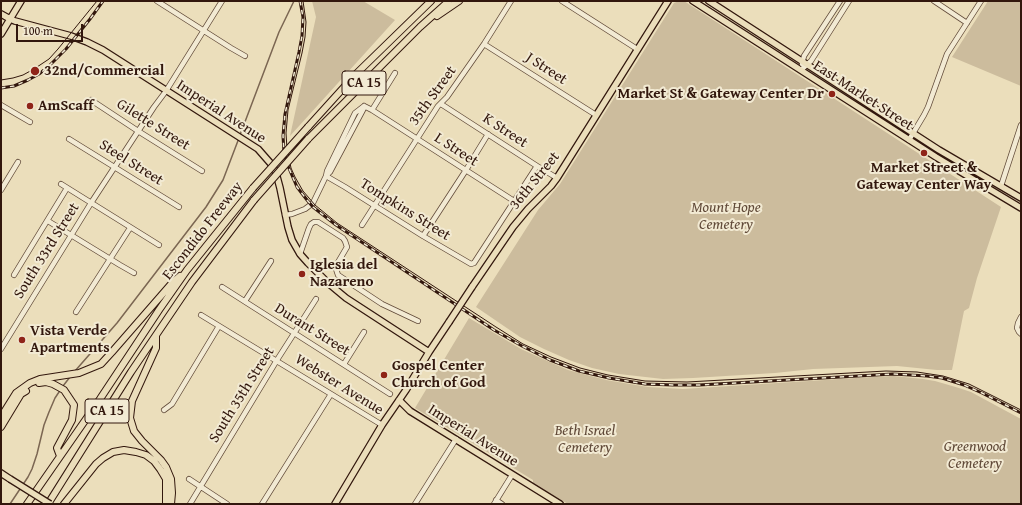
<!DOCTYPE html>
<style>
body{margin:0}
#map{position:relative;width:1022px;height:505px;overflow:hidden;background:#ebdebb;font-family:"Gentium Book Plus",serif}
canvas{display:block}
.frame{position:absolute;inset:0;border:2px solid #32170d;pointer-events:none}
.scale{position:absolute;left:16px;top:24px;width:67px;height:18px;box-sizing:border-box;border:2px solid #32170d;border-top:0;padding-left:5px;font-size:12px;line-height:14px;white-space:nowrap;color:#32170d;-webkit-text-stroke:3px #f2ead3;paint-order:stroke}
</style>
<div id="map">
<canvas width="1022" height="505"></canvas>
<div class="frame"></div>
<div class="scale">100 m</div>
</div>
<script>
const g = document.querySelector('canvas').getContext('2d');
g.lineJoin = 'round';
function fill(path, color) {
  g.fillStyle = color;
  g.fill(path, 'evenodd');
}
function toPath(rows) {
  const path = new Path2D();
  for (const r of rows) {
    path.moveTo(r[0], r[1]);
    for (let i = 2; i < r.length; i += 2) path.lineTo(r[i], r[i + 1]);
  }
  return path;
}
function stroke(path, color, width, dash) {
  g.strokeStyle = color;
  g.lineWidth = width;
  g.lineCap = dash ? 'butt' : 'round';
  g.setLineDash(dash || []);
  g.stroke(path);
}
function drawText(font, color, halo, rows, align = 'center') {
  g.font = font + ' "Gentium Book Plus",serif';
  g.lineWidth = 4;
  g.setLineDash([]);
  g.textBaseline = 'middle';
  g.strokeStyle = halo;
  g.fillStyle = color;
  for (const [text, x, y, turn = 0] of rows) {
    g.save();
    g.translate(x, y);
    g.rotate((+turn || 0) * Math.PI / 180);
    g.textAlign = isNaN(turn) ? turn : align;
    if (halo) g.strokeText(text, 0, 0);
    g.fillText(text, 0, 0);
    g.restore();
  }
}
const green = toPath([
 [312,1,363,1,395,20,290,136,316,17],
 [679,1,684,1,1001,207,977,278,969,308,964,311,952,370,937,370,897,366,813,369,775,373,693,378,663,379,619,374,592,368,569,360,544,349,520,337,476,307,538,210,560,184,674,3],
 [988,1,1021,1,1021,86,952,57],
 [469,318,521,349,552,363,568,370,606,380,648,387,683,389,872,377,894,376,923,379,935,381,959,388,971,392,995,405,1021,419,1021,504,568,504,533,483,533,480,415,408]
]);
const stream = toPath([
 [240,135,279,32,294,1],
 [75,371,117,323,206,207,223,180,239,138],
 [63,386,70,377],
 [10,504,28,477,32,469,37,454,44,425,49,412,55,398,61,389]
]);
const minor = toPath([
 [157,1,231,48,245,56],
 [562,1,637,49],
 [934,1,967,23],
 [484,44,596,115],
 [802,64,804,56,840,1],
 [801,70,811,61,849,1],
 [91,100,138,131,202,171],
 [441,104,537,166,557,178],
 [1,105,30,122],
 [364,106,372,110,514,201],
 [372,110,395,73],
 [69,139,179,207],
 [909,140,924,115,928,107,947,54,981,1],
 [326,176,345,187,423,236,471,264,474,263,537,166],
 [326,176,330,172,364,108],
 [61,184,159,245],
 [1001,186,1021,125],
 [1,190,18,162],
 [285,215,292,214,305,209,313,203,326,176,327,171,355,113,364,106],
 [48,221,120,265,134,273],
 [362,225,438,106,447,97,484,44,511,1],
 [423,236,466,170,488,134],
 [300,254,309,228,311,224,314,222,318,222,343,238,345,241,347,247,337,264,336,269,338,275,382,304,418,321],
 [14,275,67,188],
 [222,287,390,394],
 [245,301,271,261],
 [76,312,130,228],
 [201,315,382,425],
 [1021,317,1018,323,1017,328,1019,332,1021,334],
 [1,349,91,203,154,107,166,91,222,1],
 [344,364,364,332],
 [164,410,172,404,219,326],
 [189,479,227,504],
 [496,500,502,504],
 [190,504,277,360,316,299],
 [262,504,331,394],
 [415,504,456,439],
 [494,504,512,475]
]);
const major = toPath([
 [693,1,936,157,1021,208],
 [709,1,939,150,1021,198],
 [1,14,10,19,15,21,71,36,87,42,103,50,258,149,272,165,276,173,280,188,288,227,292,240,300,254,308,263,328,283,346,298,429,352],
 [1,34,21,1],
 [472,287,513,227,528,209,551,186,557,178,668,1],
 [399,400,410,411,560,504],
 [1,473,10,479],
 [335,504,382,425,406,390,429,352,449,322]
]);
const highway = toPath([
 [437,16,459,1],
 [308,127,356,74,431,1],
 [308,139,420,27,449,1],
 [156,336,156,348,132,401,130,418,134,431,142,441,161,460,166,467,171,479,172,493,171,504],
 [39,383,46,382,53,384,64,390,74,405,72,420,57,448,60,456],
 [1,417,16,393,30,383,40,379,79,373,101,364,112,352,173,282,180,276],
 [1,427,21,394,26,391],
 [27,504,100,399,159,310,187,270,253,188],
 [48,504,131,372,192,282,254,200],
 [64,504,96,464,103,458,113,452,124,450,136,452,146,455,154,461,160,469,166,479,166,504]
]);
const tram = toPath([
 [303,1,306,22,305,37,302,53,288,110,286,133,287,149,291,168,295,177,303,191,315,205,337,223,496,327,523,344,551,357,580,368,608,375,645,381,687,382,886,371,917,372,943,376,969,384,1021,410],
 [1,80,13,78,23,75,34,69,49,59,58,49,97,1]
]);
const rail = toPath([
 [300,1,303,17,302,36,299,52,285,114,283,136,284,152,288,166,297,187,307,200,313,207,336,225,494,330,522,346,550,360,579,371,609,378,645,384,673,385,699,385,893,374,927,376,942,378,964,385,982,393,1021,413],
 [1,88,14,86,28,80,39,74,48,67,66,49,90,19,103,1]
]);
const majorBridge = toPath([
 [449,322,472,287],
 [10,479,50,504]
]);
const highwayBridge = toPath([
 [253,188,308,127],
 [254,200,308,139]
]);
const markers = [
 [35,71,5,"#8f2418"],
 [832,94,4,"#8f2418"],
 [30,106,4,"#8f2418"],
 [924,153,4,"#8f2418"],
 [302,274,4,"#8f2418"],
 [22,340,4,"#8f2418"],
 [384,375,4,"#8f2418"]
];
const shields = [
 [364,83,44],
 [107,411,44]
];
const shieldNames = [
 ["CA 15",364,83],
 ["CA 15",107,411]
];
const streetNames = [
 ["J Street",546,69,33],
 ["35th Street",433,96,-54],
 ["East Market Street",863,96,33],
 ["Imperial Avenue",221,112,33],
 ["Gilette Street",153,125,32],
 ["K Street",505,131,33],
 ["L Street",456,150,33],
 ["Steel Street",131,163,32],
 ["36th Street",535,181,-51],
 ["Tompkins Street",405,210,32],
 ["Escondido Freeway",203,231,-52],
 ["South 33rd Street",47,251,-58],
 ["Durant Street",312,330,32],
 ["Webster Avenue",339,385,32],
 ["South 35th Street",242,395,-58],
 ["Imperial Avenue",473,436,32]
];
const poiNames = [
 ["32nd/Commercial",44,71],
 ["Market St & Gateway Center Dr",824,94,"right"],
 ["AmScaff",38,106],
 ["Market Street &",924,168,"center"],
 ["Gateway Center Way",924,185,"center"],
 ["Iglesia del",310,265],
 ["Nazareno",310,282],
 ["Vista Verde",30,331],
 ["Apartments",30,348],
 ["Gospel Center",392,366],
 ["Church of God",392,383]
];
const parkNames = [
 ["Mount Hope",726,208],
 ["Cemetery",726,225],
 ["Beth Israel",585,431],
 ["Cemetery",585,448],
 ["Greenwood",975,447],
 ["Cemetery",975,464]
];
fill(green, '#ccbc9d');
stroke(stream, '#7b6652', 1.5);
stroke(minor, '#604938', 6);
stroke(major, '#32170d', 8);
stroke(highway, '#32170d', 8);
stroke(minor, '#f2ead3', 4.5);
stroke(major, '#ebdebb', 5.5);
stroke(highway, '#ebdebb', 6);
stroke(tram, '#32170d', 1);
stroke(rail, '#32170d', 3);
stroke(rail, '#f2ead3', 1.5, [4.5]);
stroke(majorBridge, '#32170d', 8, []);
stroke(highwayBridge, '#32170d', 8, []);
stroke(majorBridge, '#ebdebb', 5.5);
stroke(highwayBridge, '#ebdebb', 6);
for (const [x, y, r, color] of markers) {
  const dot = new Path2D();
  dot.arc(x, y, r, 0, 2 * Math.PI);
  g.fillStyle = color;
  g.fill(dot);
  stroke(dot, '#f2ead3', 1.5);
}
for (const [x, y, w] of shields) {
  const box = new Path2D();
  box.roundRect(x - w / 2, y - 12, w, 24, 3);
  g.fillStyle = '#f2ead3';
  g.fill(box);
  stroke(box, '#32170d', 1);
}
drawText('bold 14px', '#32170d', null, shieldNames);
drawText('15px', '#32170d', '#f2ead3', streetNames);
drawText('bold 15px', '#32170d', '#f2ead3', poiNames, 'left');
drawText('italic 15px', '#604938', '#f2ead3', parkNames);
</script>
